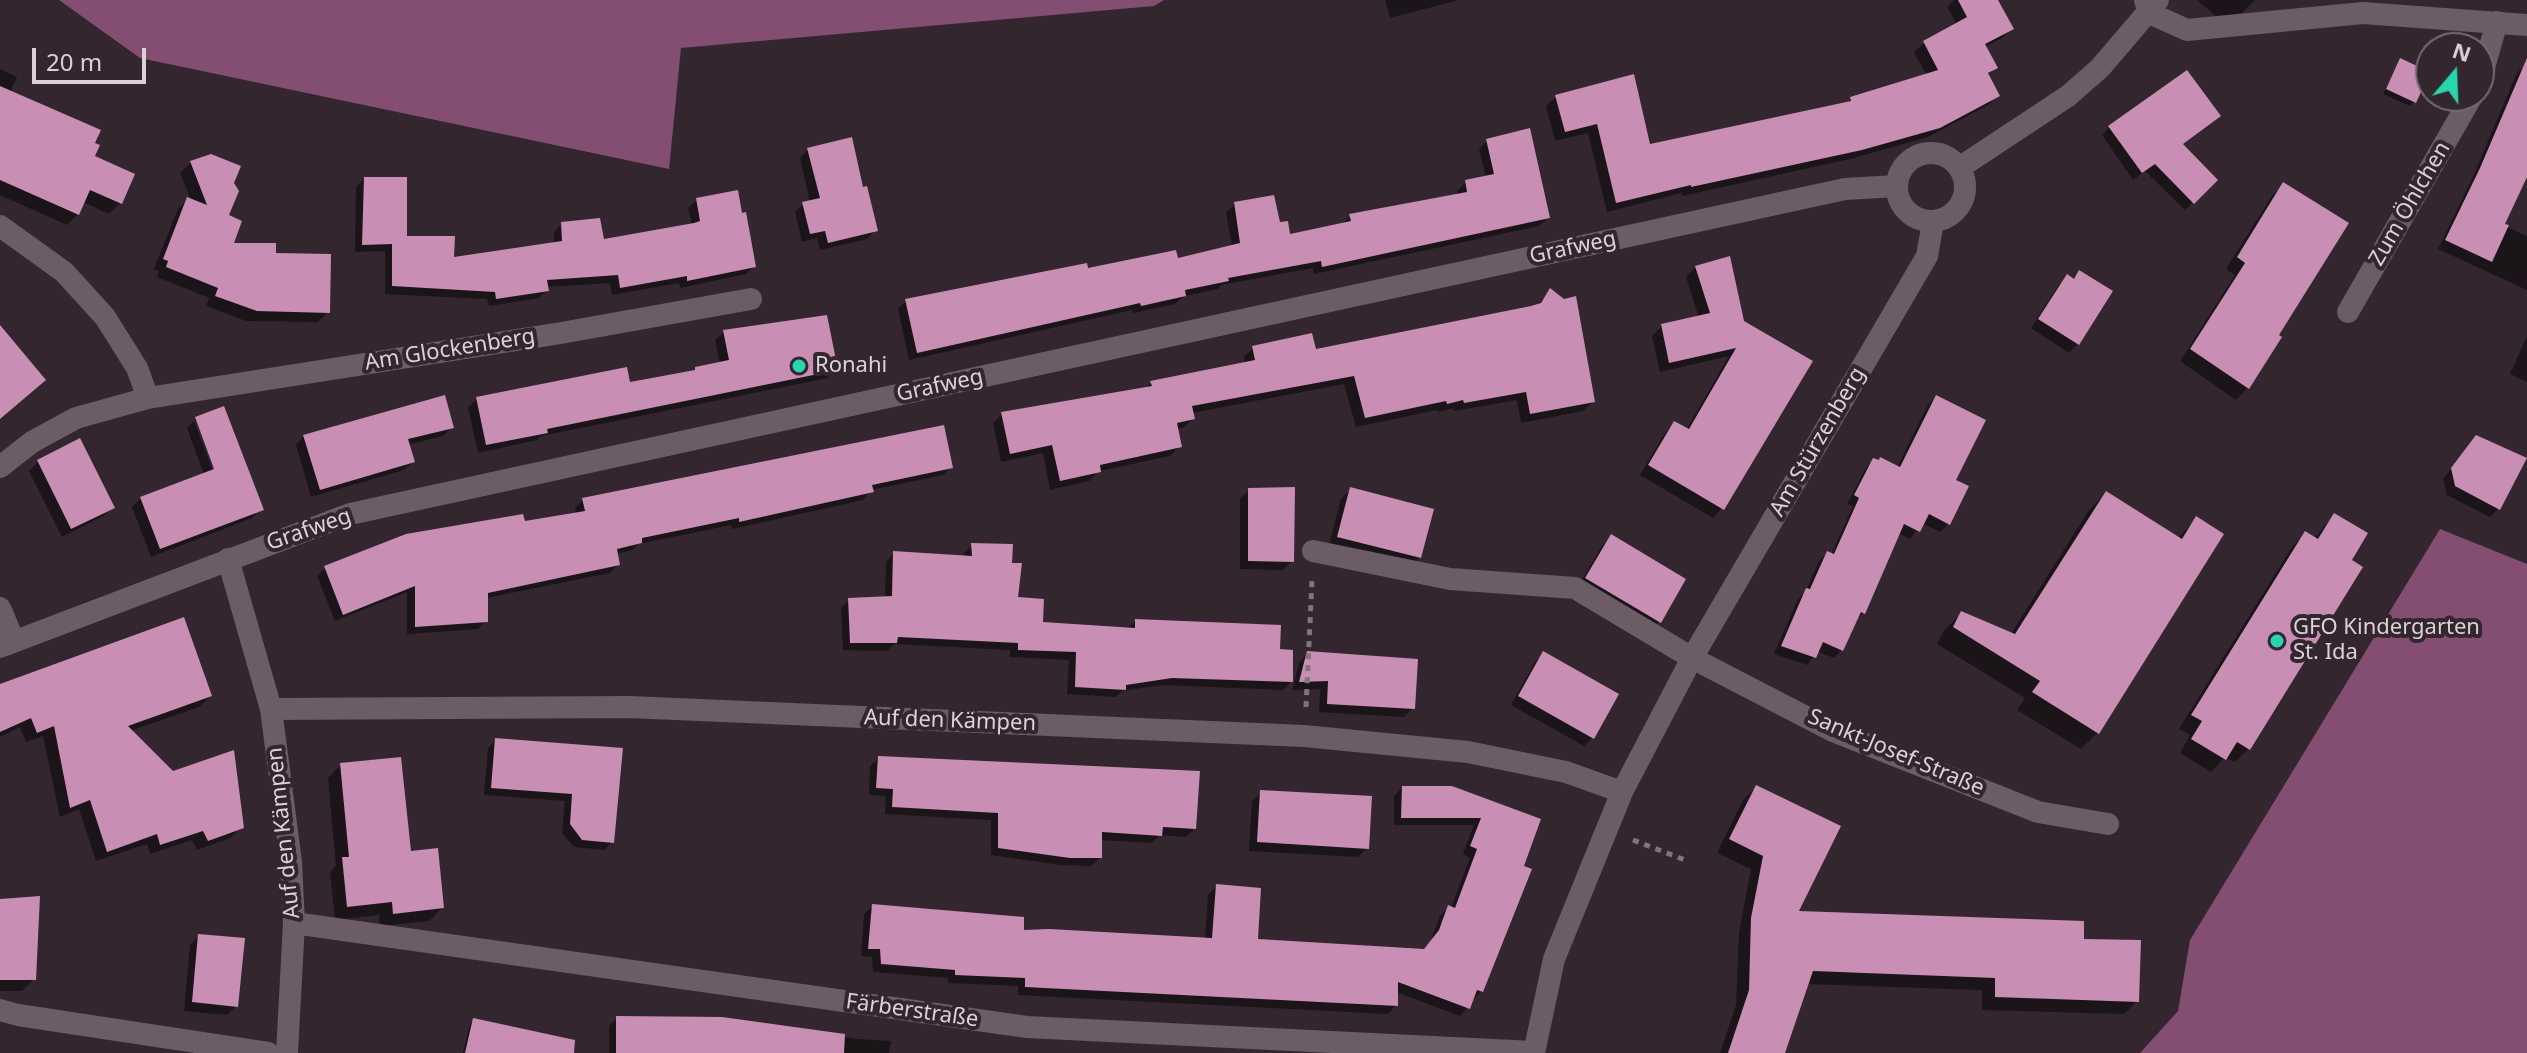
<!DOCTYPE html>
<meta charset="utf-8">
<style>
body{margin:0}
#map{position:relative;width:2527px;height:1053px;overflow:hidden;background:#33262f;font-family:"Noto Sans",sans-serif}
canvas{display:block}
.north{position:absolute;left:2415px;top:32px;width:80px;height:80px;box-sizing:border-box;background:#33262f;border:2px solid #766b72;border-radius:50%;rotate:19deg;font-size:22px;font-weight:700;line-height:32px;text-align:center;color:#dbd2d7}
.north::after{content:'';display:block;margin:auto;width:28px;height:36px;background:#29d5ac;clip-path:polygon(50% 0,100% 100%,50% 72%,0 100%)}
.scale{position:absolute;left:32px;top:48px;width:114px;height:36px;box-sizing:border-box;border:4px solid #dbd2d7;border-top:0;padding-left:10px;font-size:24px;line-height:28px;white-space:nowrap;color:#dbd2d7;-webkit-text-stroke:6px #33262f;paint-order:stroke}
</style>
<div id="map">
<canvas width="2527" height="1053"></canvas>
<div class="north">N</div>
<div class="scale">20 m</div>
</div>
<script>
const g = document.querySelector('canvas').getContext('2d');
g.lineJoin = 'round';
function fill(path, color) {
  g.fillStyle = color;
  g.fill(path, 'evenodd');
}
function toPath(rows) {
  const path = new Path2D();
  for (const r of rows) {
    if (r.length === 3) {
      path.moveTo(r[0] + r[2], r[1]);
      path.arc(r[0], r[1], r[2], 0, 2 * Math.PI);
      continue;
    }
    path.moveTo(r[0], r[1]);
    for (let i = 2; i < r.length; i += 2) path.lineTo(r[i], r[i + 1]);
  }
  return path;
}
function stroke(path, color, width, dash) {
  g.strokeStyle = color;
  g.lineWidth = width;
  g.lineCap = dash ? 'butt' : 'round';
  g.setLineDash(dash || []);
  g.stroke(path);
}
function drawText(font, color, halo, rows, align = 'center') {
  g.font = font + ' "Noto Sans",sans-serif';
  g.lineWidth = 8;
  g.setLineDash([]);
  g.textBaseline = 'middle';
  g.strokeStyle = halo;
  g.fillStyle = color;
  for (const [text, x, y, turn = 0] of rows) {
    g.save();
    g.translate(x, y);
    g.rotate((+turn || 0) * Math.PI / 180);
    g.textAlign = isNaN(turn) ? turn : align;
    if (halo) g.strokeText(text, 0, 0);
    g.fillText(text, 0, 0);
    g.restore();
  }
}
const forest = toPath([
 [59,0,1164,0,1154,6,681,48,669,169,140,58],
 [2440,529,2527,564,2527,1053,2140,1053,2178,1011,2190,940]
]);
const shadow = toPath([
 [1385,0,1459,0,1390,18],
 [1954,0,1996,0,2011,29,2002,38,1985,47,1996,67,1987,76,1998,96,1988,105,1928,137,1850,159,1682,196,1681,193,1607,212,1588,133,1555,141,1546,106,1556,97,1649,146,1846,104,1851,99,1927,76,1914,52,1924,43,1957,25,1947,7],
 [2197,0,2255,0,2242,13,2217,17],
 [2401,60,2414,102,2410,106,2383,94],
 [2526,65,2527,172,2503,225,2527,236,2527,290,2438,249,2472,179,2517,73],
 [0,69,17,77,10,92,92,144,92,157,120,203,109,214,83,202,78,214,67,225,0,195],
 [2110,127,2181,145,2215,180,2185,210,2145,171,2133,180,2102,135],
 [1487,141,1548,218,1539,226,1314,274,1313,268,1221,285,1218,289,1184,296,1175,304,1133,313,1132,310,909,360,898,309,906,301,1087,271,1176,260,1232,247,1226,212,1235,204,1278,224,1289,237,1342,225,1350,216,1458,195,1457,191,1466,182,1486,178,1479,149],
 [808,150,861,190,875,230,867,239,820,250,817,238,802,242,795,212,803,204,810,202,800,158],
 [191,163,231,183,227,216,232,245,274,255,328,312,318,322,246,321,206,306,209,298,157,277,159,271,154,269,178,209,188,199,191,200,180,173],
 [364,179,405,238,452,259,554,244,554,232,562,224,602,241,692,226,688,208,697,200,754,266,746,274,680,288,679,283,612,295,610,283,546,287,547,290,539,298,489,306,487,299,385,294,385,251,355,252,356,187],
 [2283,185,2276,336,2279,338,2247,388,2236,400,2180,361,2235,275,2226,269,2272,196],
 [1696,267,1742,322,1722,508,1713,518,1640,475,1665,433,1674,423,1686,430,1729,356,1660,372,1652,336,1662,326,1699,318,1686,277],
 [2080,273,2078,344,2069,353,2031,328,2058,286,2067,277,2072,280],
 [1550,291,1593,402,1583,411,1521,423,1517,400,1454,411,1454,408,1438,412,1437,410,1356,427,1344,384,1192,413,1193,418,1183,428,1176,429,1180,446,1170,456,1099,471,1089,481,1050,490,1043,453,1001,462,993,423,1002,414,1145,389,1151,383,1245,364,1244,357,1253,348,1314,351,1537,306],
 [724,332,836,369,828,378,541,436,537,440,478,453,468,407,477,399,629,385,692,372,696,369,720,364,715,340],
 [2527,336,2527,382,2510,374],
 [1936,397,1954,481,1948,524,1940,532,1922,523,1910,539,1898,533,1863,613,1855,621,1842,650,1834,658,1817,651,1807,665,1774,654,1798,599,1806,591,1819,561,1827,553,1831,555,1853,506,1847,504,1866,468,1874,460,1897,468,1928,405],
 [223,409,261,509,252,518,151,557,132,507,141,498,204,475,187,428,194,421,216,479,219,478,198,421,194,421],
 [452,427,443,436,407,445,413,462,404,470,311,497,296,445,304,436],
 [2476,437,2499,508,2490,517,2447,495,2443,479],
 [38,462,112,508,103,516,62,537,29,471],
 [951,467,943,475,871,490,863,500,732,529,731,525,638,544,632,550,616,554,618,565,610,573,486,598,486,621,478,629,407,634,407,592,335,621,317,576,325,568,523,523,576,514,575,508,583,500],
 [1249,490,1292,561,1283,570,1240,569,1240,499],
 [1350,490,1420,557,1411,566,1329,545,1341,499],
 [2106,493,2177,539,2196,519,2097,733,2081,749,2017,710,2025,698,1937,644,1944,630,1961,614,2011,634,2089,510],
 [2334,515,2349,561,2360,567,2248,749,2235,762,2225,757,2211,772,2180,753,2190,735,2179,729,2292,547,2305,534,2314,539],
 [1611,537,1659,622,1650,630,1578,587,1602,546],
 [972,545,1010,565,1016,599,1041,624,1127,629,1136,621,1278,651,1291,682,1283,690,1163,685,1122,691,1116,697,1067,694,1069,660,1010,657,1010,650,894,644,887,651,843,650,841,608,849,600,885,599,886,562,894,553,964,557,964,553],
 [1308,653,1413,708,1404,717,1319,712,1320,689,1292,690,1299,663],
 [1544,653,1593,737,1584,746,1511,705,1535,662],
 [0,686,210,696,199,707,130,731,172,773,241,827,230,838,197,850,192,840,150,854,147,844,96,861,79,809,60,817,43,736,26,742,20,727,0,737],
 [496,740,621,750,612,842,604,850,574,847,562,833,565,801,484,795,488,748],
 [879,758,1194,829,1186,837,1160,835,1152,843,1100,840,1100,858,1091,866,1061,865,991,855,991,820,885,814,886,796,869,795,870,766],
 [341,765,409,853,442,908,429,921,380,926,379,915,335,920,330,872,336,866,328,778],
 [1756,787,1796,913,2082,941,2137,1001,2124,1014,1982,1010,1982,990,1806,984,1783,1053,1720,1053,1736,1005,1739,933,1751,869,1717,853,1743,800],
 [1402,788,1538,821,1481,991,1460,1016,1396,992,1396,1005,1388,1014,1018,995,1018,986,948,983,948,978,873,972,872,957,861,956,864,914,873,906,1022,933,1205,940,1208,895,1217,886,1256,941,1423,951,1431,940,1440,916,1448,908,1451,908,1470,858,1463,854,1474,825,1394,825,1394,796],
 [1261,792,1367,848,1358,857,1249,851,1252,801],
 [0,901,34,979,22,991,0,991],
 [199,936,236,1006,227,1015,184,1011,190,945],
 [617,1018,722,1019,858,1039,891,1041,889,1053,609,1053,609,1026],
 [474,1020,524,1053,463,1053,470,1024]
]);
const building = toPath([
 [1958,0,1998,0,2014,29,1985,44,1998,68,1988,73,2000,96,1940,128,1862,150,1691,187,1691,185,1616,203,1597,124,1565,132,1555,95,1634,74,1650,144,1851,101,1850,97,1938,70,1923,41,1967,17],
 [2400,58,2430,72,2416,103,2386,89],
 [2527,58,2527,177,2505,224,2509,225,2492,262,2445,240,2480,168],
 [2187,70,2221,116,2183,144,2218,180,2194,204,2155,164,2142,173,2108,126],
 [0,86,101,130,95,143,100,145,95,156,135,174,122,204,90,190,79,215,0,180],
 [1530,128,1550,218,1322,267,1321,261,1228,278,1229,281,1185,290,1186,296,1141,306,1140,303,917,353,905,299,1087,263,1088,268,1176,250,1178,258,1240,243,1234,202,1274,195,1280,222,1288,221,1290,234,1351,221,1349,214,1467,192,1465,180,1494,174,1486,139],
 [852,137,863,187,867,186,878,231,828,243,825,231,810,234,802,202,820,198,807,148],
 [211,154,241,166,234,183,239,191,229,215,242,221,234,243,276,243,276,253,331,254,330,313,257,311,215,296,218,288,166,267,168,261,163,259,187,197,207,205,190,161],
 [364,177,407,177,407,236,455,236,454,257,562,241,561,222,600,218,604,239,694,223,700,221,696,198,738,190,742,213,746,212,756,267,687,281,687,276,620,288,618,275,547,280,549,291,496,299,495,292,392,286,392,244,362,245],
 [2283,182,2349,223,2279,335,2282,337,2249,389,2190,349,2245,263,2237,257],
 [1730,256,1744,321,1813,361,1724,510,1648,465,1674,421,1689,429,1736,348,1669,363,1661,324,1710,313,1695,266],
 [2079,270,2113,291,2079,345,2038,319,2067,274,2074,279],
 [1550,288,1564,299,1576,296,1595,402,1530,414,1526,392,1464,403,1463,400,1447,404,1446,401,1365,418,1354,376,1192,406,1195,419,1177,423,1182,447,1100,465,1101,472,1060,481,1052,445,1010,454,1001,412,1152,386,1150,381,1255,360,1252,346,1312,333,1316,349,1531,306,1541,303],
 [827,315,838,370,547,429,548,433,486,445,476,397,627,367,630,382,695,370,695,367,729,360,723,330],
 [0,325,46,380,0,419],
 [445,395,454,428,408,439,415,462,320,490,303,435],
 [1936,395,1986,420,1956,480,1969,486,1950,525,1929,514,1920,532,1904,524,1865,614,1861,612,1843,651,1823,642,1816,658,1781,646,1806,588,1810,589,1827,551,1834,554,1859,498,1854,495,1873,458,1879,460,1880,457,1900,467],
 [224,406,264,510,160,549,140,497,214,469,195,417],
 [944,425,953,468,872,485,874,492,739,522,739,518,642,538,642,543,617,549,620,565,488,593,488,622,415,627,415,586,343,615,324,566,406,534,523,514,525,521,585,511,582,498],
 [2476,435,2527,458,2500,510,2455,486,2451,468],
 [80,438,115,508,71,529,37,460],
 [1295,487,1294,562,1248,561,1248,488],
 [1350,487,1434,509,1421,558,1337,537],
 [2106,491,2182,539,2196,516,2224,534,2099,734,2032,692,2040,681,1953,627,1961,611,2015,634],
 [2334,513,2368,533,2352,560,2363,567,2250,750,2237,742,2226,760,2191,739,2202,721,2191,715,2305,531,2318,539],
 [1611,534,1686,579,1661,623,1585,578],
 [971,543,1013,544,1012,563,1022,563,1018,597,1044,599,1043,622,1135,628,1135,619,1281,625,1280,649,1293,650,1293,682,1172,678,1126,685,1126,690,1075,687,1076,652,1018,650,1018,643,898,637,897,643,850,643,848,598,892,596,893,551,972,556],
 [184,617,212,696,128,726,173,771,234,750,244,828,208,841,203,831,160,845,157,834,107,852,90,800,70,808,54,726,37,733,31,718,0,732,0,684],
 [1307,651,1418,659,1415,709,1327,704,1328,681,1299,682],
 [1543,651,1619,694,1594,739,1518,696],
 [495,738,623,748,614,843,582,840,570,824,572,794,491,788],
 [878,756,1200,771,1196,829,1163,827,1162,836,1102,832,1102,858,1070,858,998,848,998,813,892,807,893,789,876,788],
 [401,757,411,851,438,848,444,908,393,914,392,902,347,907,342,857,349,857,340,763],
 [1756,785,1841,826,1799,911,2084,921,2084,939,2141,940,2139,1002,1995,997,1995,978,1813,971,1785,1053,1728,1053,1749,990,1751,918,1763,856,1729,839],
 [1402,786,1452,786,1541,819,1524,866,1532,869,1483,992,1477,990,1470,1009,1398,982,1398,1006,1025,987,1025,978,955,975,955,970,881,964,880,949,868,949,872,904,1024,917,1024,930,1049,929,1212,938,1216,884,1261,888,1258,939,1424,949,1439,930,1448,905,1455,908,1477,849,1470,846,1481,818,1401,818],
 [1260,790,1372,796,1369,849,1257,842],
 [40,896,36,980,0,980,0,899],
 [198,934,245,938,238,1007,192,1002],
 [616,1016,722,1017,845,1034,844,1053,616,1053],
 [473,1018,575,1040,574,1053,465,1053]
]);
const path = toPath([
 [1306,707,1312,581],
 [1633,840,1685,860]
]);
const service = toPath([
 [2479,85,2497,22],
 [2348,312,2472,96],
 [1313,551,1450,579,1575,588,1692,658]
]);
const minor = toPath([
 [2145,0,2149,13,2187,30,2363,13,2527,25],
 [0,226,64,272,105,317,137,368,148,398,76,418,32,442,0,467],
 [148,398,561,333,751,299],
 [228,559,271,709,291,862,294,923,287,1053],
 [0,608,14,641],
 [0,647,350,514,1845,189,1897,186],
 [1692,658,1833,731,2038,812,2108,824],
 [271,709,629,707,1304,736,1468,752,1566,772,1622,792],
 [294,923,1027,1027,1534,1052],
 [0,1010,18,1015,268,1053]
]);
const tertiary = toPath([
 [1931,187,34],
 [1959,168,2068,96,2100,68,2158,0],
 [1534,1053,1554,959,1622,792,1692,658,1927,256,1933,222]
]);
const markers = [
 [799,366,8,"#29d5ac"],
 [2277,641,8,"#29d5ac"]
];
const streetNames = [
 ["Zum Öhlchen",2410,204,-60],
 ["Grafweg",1573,248,-12],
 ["Am Glockenberg",450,350,-9],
 ["Grafweg",940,386,-12],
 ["Am Stürzenberg",1818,442,-60],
 ["Grafweg",309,530,-19],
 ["Auf den Kämpen",950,721,2],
 ["Sankt-Josef-Straße",1896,753,23],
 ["Auf den Kämpen",284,833,-96],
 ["Färberstraße",912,1011,8]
];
const poiNames = [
 ["Ronahi",815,366],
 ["GFO Kindergarten",2293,628],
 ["St. Ida",2293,653]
];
fill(forest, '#834e71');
fill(shadow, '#0007');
fill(building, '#c88eb3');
stroke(path, '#80757c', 5, [6, 6]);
stroke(service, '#6b5c65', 22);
stroke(minor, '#6b5c65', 22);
stroke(tertiary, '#6b5c65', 22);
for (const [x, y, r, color] of markers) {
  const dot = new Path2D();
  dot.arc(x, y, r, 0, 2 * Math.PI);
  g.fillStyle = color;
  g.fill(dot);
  stroke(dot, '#33262f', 3);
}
drawText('22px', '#dbd2d7', '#33262f', streetNames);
drawText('22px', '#dbd2d7', '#33262f', poiNames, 'left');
</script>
